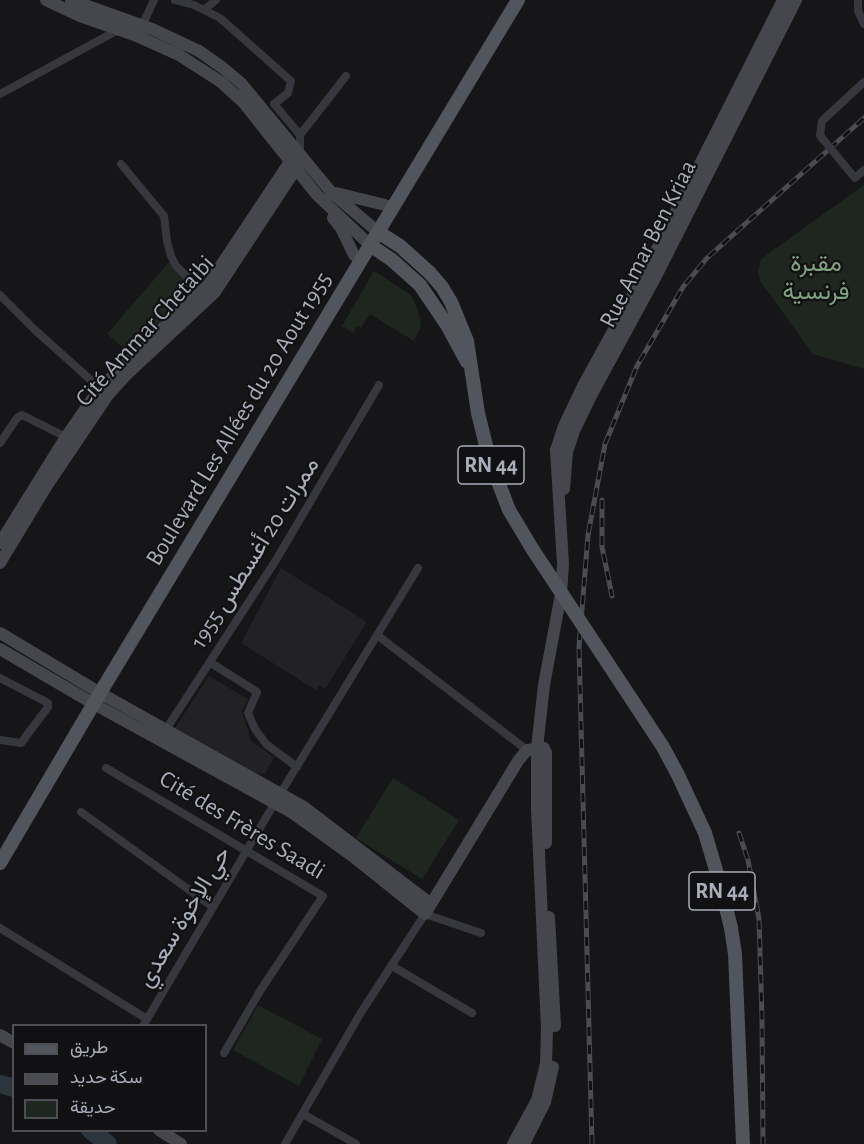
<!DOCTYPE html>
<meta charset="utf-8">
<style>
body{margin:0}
#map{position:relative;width:864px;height:1144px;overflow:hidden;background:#161618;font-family:"Alegreya Sans",Vazirmatn,sans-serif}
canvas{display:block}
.legend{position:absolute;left:12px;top:1024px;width:195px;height:108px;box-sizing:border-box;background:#111113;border:2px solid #4d4f55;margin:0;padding:8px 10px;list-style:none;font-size:18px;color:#a8adb8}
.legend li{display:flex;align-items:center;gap:12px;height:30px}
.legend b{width:30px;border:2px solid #4d4f55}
</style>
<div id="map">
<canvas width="864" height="1144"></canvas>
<ul class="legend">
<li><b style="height:8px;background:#53555c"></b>طريق</li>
<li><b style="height:8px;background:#4a4c52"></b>سكة حديد</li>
<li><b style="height:16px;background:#1e261f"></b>حديقة</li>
</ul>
</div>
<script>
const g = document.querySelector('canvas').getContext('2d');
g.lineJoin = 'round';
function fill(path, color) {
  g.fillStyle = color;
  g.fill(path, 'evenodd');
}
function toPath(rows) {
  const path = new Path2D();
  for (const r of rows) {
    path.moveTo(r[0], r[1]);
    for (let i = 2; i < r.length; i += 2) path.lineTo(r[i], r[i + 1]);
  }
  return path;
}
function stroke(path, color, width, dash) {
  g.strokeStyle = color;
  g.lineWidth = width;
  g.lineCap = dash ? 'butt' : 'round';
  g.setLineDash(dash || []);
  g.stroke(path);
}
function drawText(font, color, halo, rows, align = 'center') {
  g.font = font + ' "Alegreya Sans",Vazirmatn,sans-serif';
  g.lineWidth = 4.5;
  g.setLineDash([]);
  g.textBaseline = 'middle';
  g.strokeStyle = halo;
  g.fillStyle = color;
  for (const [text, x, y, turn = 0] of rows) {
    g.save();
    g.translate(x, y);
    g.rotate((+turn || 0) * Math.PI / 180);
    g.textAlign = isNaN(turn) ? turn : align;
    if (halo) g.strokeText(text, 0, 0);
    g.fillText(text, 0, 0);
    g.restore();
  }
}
const built = toPath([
 [281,568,367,622,325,689,319,685,316,690,241,643],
 [209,676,248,699,242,711,251,741,274,757,265,774,252,773,173,731]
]);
const green = toPath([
 [864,185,864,369,813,354,760,281,758,271,761,259],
 [169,262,196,289,129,352,107,334],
 [374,271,411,295,418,310,421,326,414,341,370,314,361,328,357,326,353,333,342,326],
 [393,778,459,820,422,879,356,838],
 [258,1005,322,1039,299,1086,233,1050]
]);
const river = toPath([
 [0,1084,14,1088],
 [90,1130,108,1144]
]);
const street = toPath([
 [175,0,194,5,220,18,291,81,288,93,274,104,300,135,300,154],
 [858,0,858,11,864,24],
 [204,10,216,0],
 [142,26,154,0],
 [0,94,118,30],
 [300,135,346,76],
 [822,138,820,135,822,121,864,82],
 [121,164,164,216,167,241,171,256,176,266,202,291],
 [845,166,855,178,864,170],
 [0,295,35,330,103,391],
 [0,443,17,418,22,415,66,437],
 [377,635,527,750],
 [211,663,257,692,248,713,255,729,266,744,297,767],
 [0,678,48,703,48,707,21,743,0,740],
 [163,734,276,560,379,385],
 [106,768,323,896,260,991,224,1053],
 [81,812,213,907],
 [0,928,147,1019],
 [392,966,472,1013],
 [143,1026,280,794,418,568],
 [303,1114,356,1144],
 [285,1144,360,1014,425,914,481,933]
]);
const secondary = toPath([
 [46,0,80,16,137,36,179,55,221,82,243,102,317,195,370,245],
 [71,0,152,29,199,51,223,68,241,83,331,192,378,232],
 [336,193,385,205],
 [333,218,341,228,354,255],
 [564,489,567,452,574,431,592,394,655,278,796,0],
 [0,543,66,437,100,388,208,285,297,151],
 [0,563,46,487,108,395,127,374,215,292,303,158],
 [0,633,100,693,304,807,431,904],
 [0,649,94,704,291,812,355,858,425,914,518,761,527,750,544,748],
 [546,752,546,843],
 [549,917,555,1026],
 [0,1035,14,1043],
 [159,1130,181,1144],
 [513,1144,537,1100,546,1064,547,1029,537,809,537,748,544,685,561,594,563,564,556,450,564,426,582,388,645,273,783,0],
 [524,1144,545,1102,553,1067]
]);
const primary = toPath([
 [378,232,400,246,430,273,442,287,451,302,467,341,478,413,489,458,509,510,533,550],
 [370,245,392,260,420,285,447,325,467,362],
 [609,665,663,747,678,775,705,833,721,887,731,928,735,954,743,1144],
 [0,863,100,693,518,0]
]);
const rail = toPath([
 [602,500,602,547,612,596],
 [739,833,748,860,759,919,762,1018,763,1144],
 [592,1144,579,647,588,535,605,444,637,366,683,287,707,258,864,118]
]);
const streetBridge = toPath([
 [822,138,845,166]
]);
const primaryBridge = toPath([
 [533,550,609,665]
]);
const shields = [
 [491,465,66],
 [722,891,66]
];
const shieldNames = [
 ["RN 44",491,465],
 ["RN 44",722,891]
];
const streetNames = [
 ["Rue Amar Ben Kriaa",648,244,-63],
 ["Cité Ammar Chetaibi",145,331,-48],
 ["Boulevard Les Allées du 20 Aout 1955",239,419,-59],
 ["ممرات 20 أغسطس 1955",255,553,-58],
 ["Cité des Frères Saadi",242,825,31],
 ["حي الإخوة سعدي",184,917,-59]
];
const parkNames = [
 ["مقبرة",816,264],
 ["فرنسية",816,292]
];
fill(built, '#222225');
fill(green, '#1e261f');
stroke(river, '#2c353c', 18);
stroke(street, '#37383d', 8);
stroke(secondary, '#45474d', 12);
stroke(primary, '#53555c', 14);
stroke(rail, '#4a4c52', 5);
stroke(rail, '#111113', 3, [9]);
stroke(streetBridge, '#37383d', 8);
stroke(primaryBridge, '#53555c', 14);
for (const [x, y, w] of shields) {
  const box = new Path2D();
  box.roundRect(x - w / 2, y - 19, w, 38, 4.5);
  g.fillStyle = '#111113';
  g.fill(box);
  stroke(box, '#a8adb8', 1.5);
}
drawText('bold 22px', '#a8adb8', null, shieldNames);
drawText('24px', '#a8adb8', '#111113', streetNames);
drawText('24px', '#7fa381', '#111113', parkNames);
</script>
